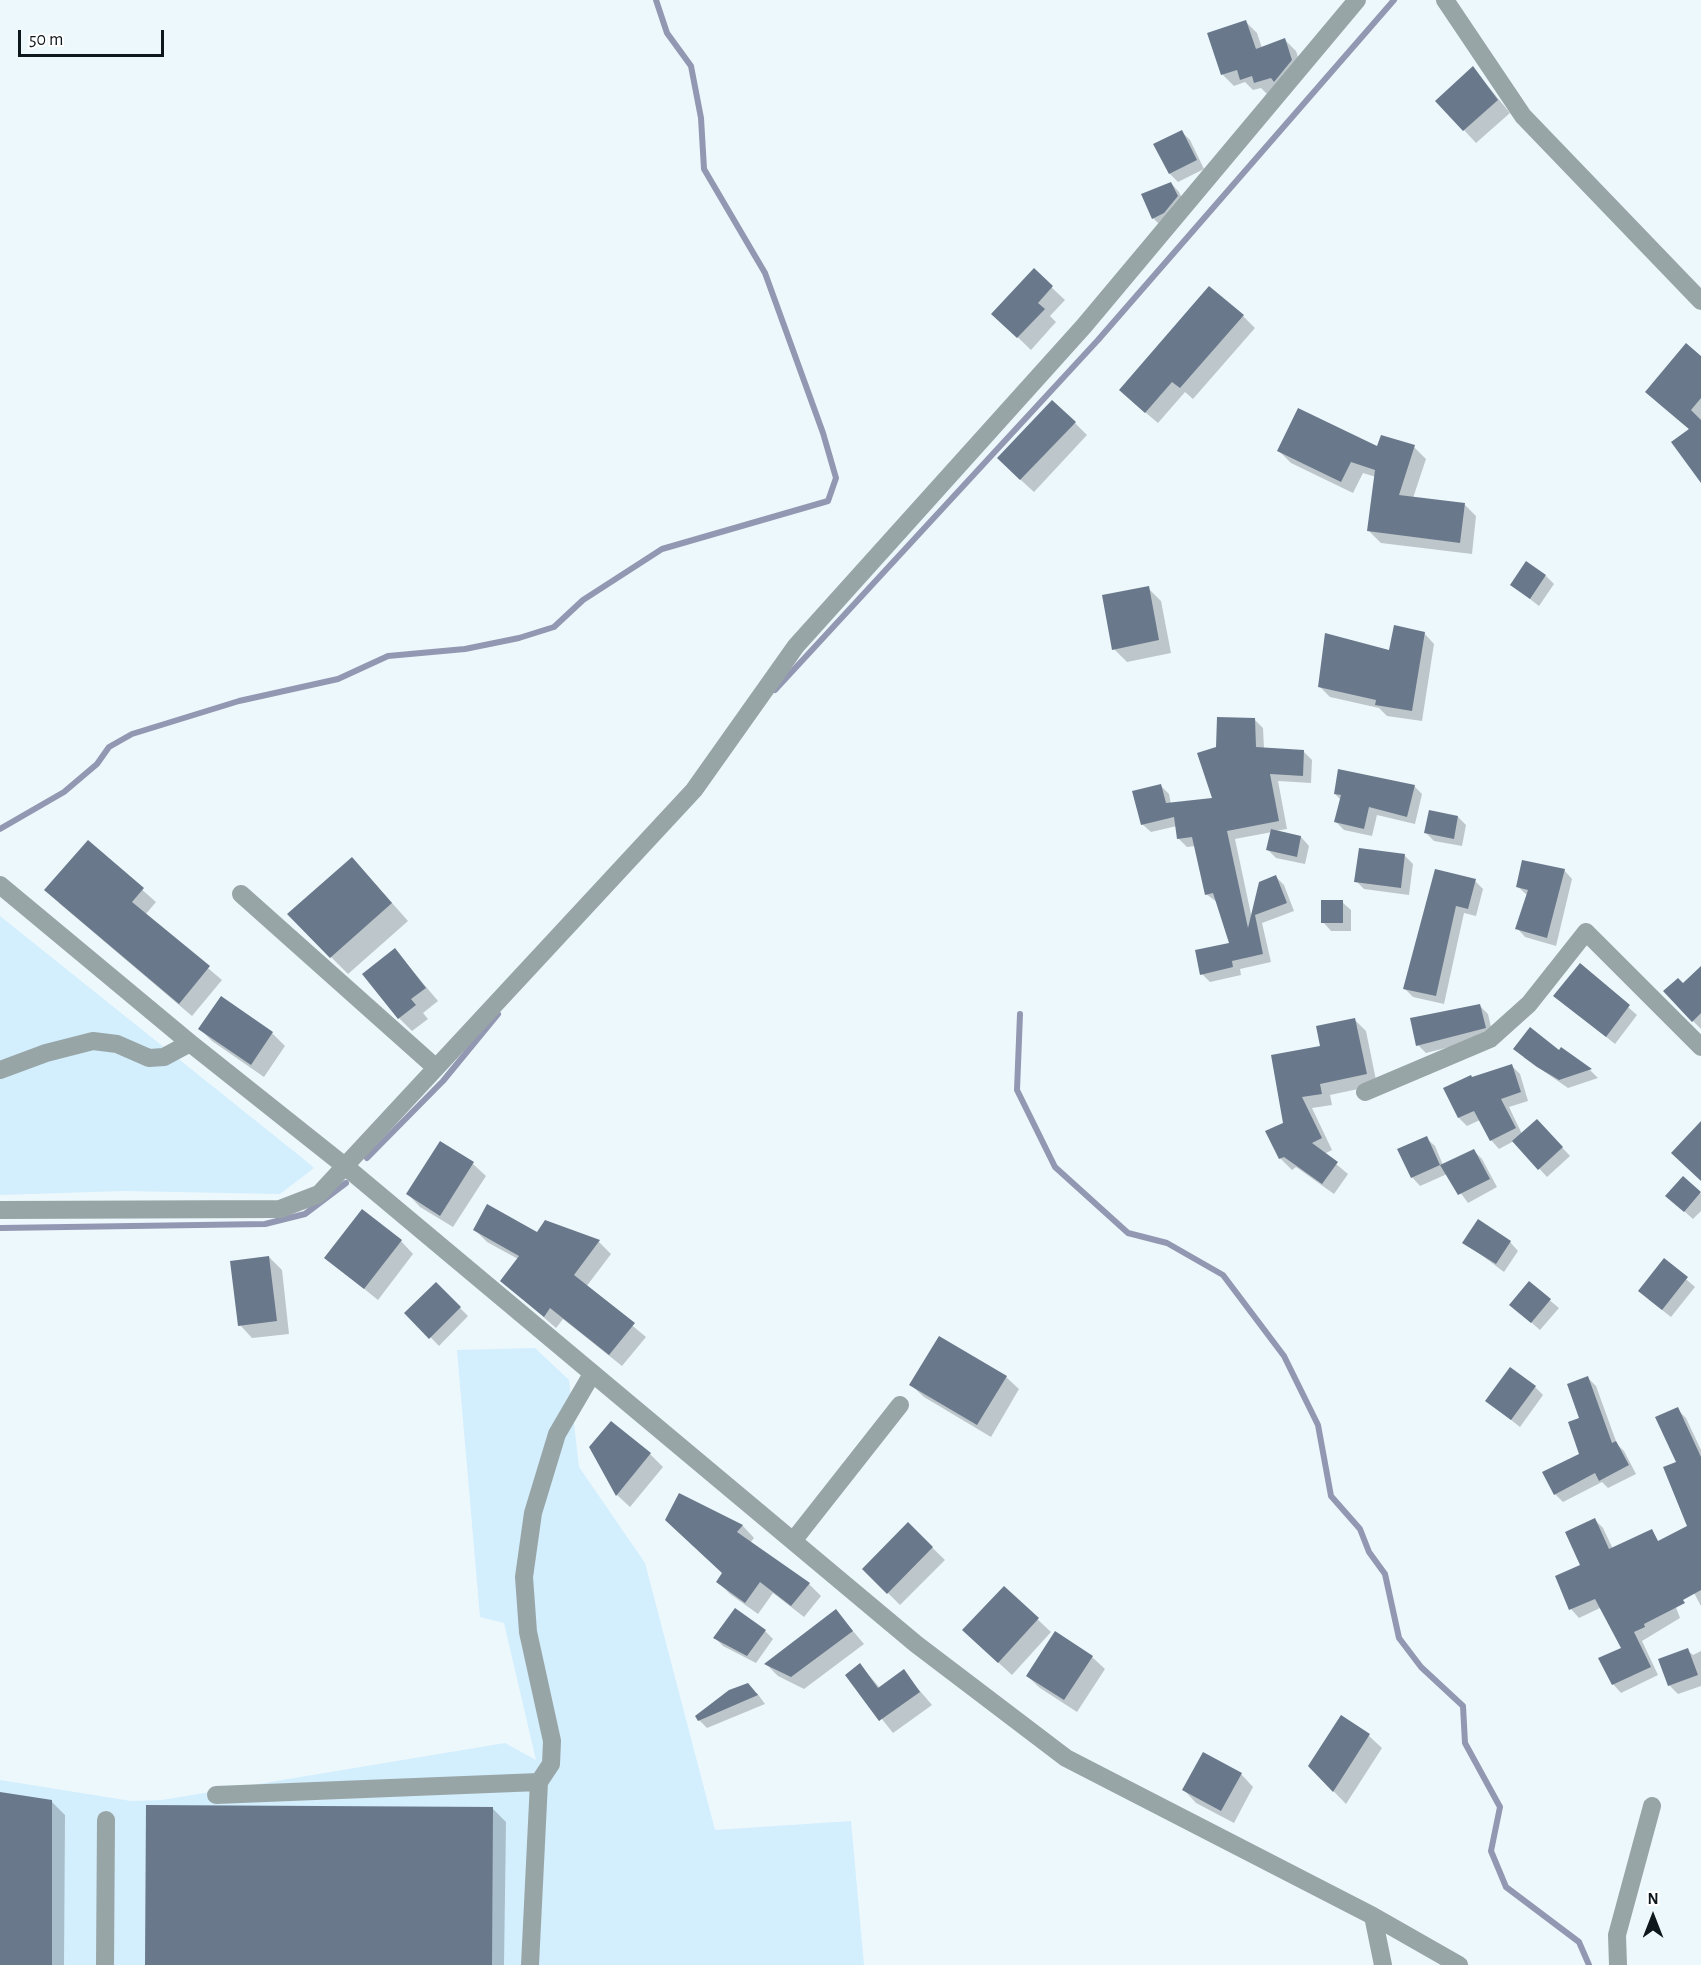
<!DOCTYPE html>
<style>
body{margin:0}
#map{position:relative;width:1701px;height:1965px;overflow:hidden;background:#edf8fd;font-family:"Alegreya Sans",sans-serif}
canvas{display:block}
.north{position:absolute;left:1623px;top:1887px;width:60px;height:60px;-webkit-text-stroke:4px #fff;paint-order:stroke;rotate:0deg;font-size:16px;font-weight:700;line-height:24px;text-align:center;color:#0e171c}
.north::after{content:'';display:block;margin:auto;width:21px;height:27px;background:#0e171c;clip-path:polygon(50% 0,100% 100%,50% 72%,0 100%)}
.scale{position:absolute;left:18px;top:30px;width:146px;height:27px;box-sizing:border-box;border:3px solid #0e171c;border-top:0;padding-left:8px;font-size:18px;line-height:21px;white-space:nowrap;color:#0e171c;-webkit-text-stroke:4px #fff;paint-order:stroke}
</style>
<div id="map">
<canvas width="1701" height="1965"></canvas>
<div class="north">N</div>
<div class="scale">50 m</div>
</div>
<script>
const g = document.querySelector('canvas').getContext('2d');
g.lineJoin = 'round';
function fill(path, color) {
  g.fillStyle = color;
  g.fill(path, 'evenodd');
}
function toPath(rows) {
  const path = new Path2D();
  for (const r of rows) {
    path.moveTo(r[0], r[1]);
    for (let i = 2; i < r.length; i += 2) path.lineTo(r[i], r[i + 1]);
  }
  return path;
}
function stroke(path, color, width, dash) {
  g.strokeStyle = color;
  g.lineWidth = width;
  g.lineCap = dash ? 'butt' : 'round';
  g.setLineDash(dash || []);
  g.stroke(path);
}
const built = toPath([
 [0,916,306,1161,314,1168,280,1194,123,1191,0,1195],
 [535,1348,569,1380,579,1467,645,1563,715,1830,851,1821,864,1965,0,1965,0,1780,131,1801,162,1800,505,1743,536,1760,504,1623,480,1617,457,1350]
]);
const shadow = toPath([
 [1246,22,1257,33,1262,48,1285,40,1296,51,1303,72,1267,94,1261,88,1253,90,1245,82,1234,86,1223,75,1209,34],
 [1473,68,1510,113,1476,143,1464,130],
 [1182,132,1190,140,1204,169,1178,182,1170,174,1155,144],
 [1171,183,1179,192,1185,205,1161,226,1153,218],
 [1034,271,1065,300,1050,316,1056,322,1031,350,1006,326],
 [1243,316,1255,328,1193,399,1185,392,1158,423,1133,402],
 [1701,358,1701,479,1690,430,1658,403],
 [1075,423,1087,435,1034,492,1011,471],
 [1414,447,1426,459,1413,498,1464,504,1476,516,1472,554,1381,543,1369,531,1376,477,1363,473,1353,493,1291,463,1279,451],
 [1546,576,1554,584,1539,606,1512,585],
 [1148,588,1161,601,1171,653,1127,662,1114,649],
 [1424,633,1434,644,1422,721,1387,716,1379,708,1330,697,1319,686],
 [1254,719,1263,728,1264,749,1304,752,1312,760,1311,783,1278,781,1287,829,1275,831,1301,837,1309,846,1305,864,1276,858,1268,850,1272,832,1235,839,1252,919,1276,877,1284,885,1294,911,1262,923,1271,962,1240,969,1241,975,1210,982,1202,974,1231,944,1217,902,1206,894,1196,846,1187,847,1178,838,1177,826,1151,832,1142,824,1160,785,1169,794,1171,804,1214,799,1218,748],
 [1414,786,1422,794,1415,824,1377,815,1372,836,1344,830,1336,822,1341,800,1335,794],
 [1458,817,1466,825,1462,846,1434,841,1426,833],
 [88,842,156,902,145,915,222,980,192,1016,59,903],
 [1405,856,1413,864,1409,895,1364,889,1356,881],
 [1436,870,1475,881,1483,889,1476,916,1464,913,1444,1004,1413,997,1405,989],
 [1564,870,1572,879,1556,946,1525,937,1517,928,1527,895,1518,887],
 [369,877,408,921,348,974,331,957],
 [1342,902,1351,910,1351,931,1331,931,1323,922],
 [395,950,438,1001,423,1013,428,1019,412,1031,399,1018],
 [1580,965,1637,1015,1615,1044,1555,996],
 [1701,968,1701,1029,1693,1021,1683,985],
 [221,998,272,1033,285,1046,264,1077,212,1041,200,1029],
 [1479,1005,1488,1014,1493,1036,1426,1053,1418,1045],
 [1355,1020,1366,1031,1377,1085,1330,1095,1332,1105,1312,1108,1332,1150,1324,1154,1348,1174,1334,1194,1296,1167,1292,1170,1280,1158,1284,1124,1322,1048],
 [1561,1049,1591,1071,1598,1078,1568,1088,1523,1057,1559,1052],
 [1512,1066,1520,1074,1528,1101,1509,1107,1522,1134,1545,1129,1570,1156,1547,1177,1514,1141,1499,1149,1491,1140,1480,1120,1467,1126,1459,1118,1445,1089],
 [1426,1138,1435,1146,1443,1165,1474,1151,1482,1159,1497,1187,1468,1203,1447,1174,1420,1186,1412,1177],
 [440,1143,473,1164,486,1176,453,1227,420,1207,408,1194],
 [1683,1178,1701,1194,1701,1211,1693,1219,1676,1204],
 [475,1230,599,1242,611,1254,586,1287,646,1337,622,1366,563,1319,556,1328,502,1281,518,1259,487,1242],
 [401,1241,413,1254,378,1300,326,1258],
 [1464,1242,1510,1242,1518,1251,1504,1272],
 [269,1257,282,1270,289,1334,252,1338,240,1325],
 [1664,1260,1695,1287,1671,1317,1648,1299],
 [1529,1283,1559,1308,1540,1330,1511,1305],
 [436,1284,468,1316,439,1346,407,1313],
 [1006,1377,1019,1389,991,1437,924,1397,911,1385],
 [1588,1378,1596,1386,1617,1444,1624,1451,1636,1474,1608,1488,1602,1482,1563,1502,1555,1494,1580,1455],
 [1535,1387,1543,1395,1520,1427,1487,1401],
 [1677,1409,1686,1418,1701,1450,1701,1606,1665,1539,1689,1526,1678,1462],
 [590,1447,650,1454,663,1467,630,1507,617,1495],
 [680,1495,743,1526,754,1538,750,1543,809,1584,821,1596,804,1617,773,1593,758,1614,730,1594,718,1582,723,1573],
 [1595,1520,1603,1528,1613,1549,1652,1543,1680,1618,1642,1641,1658,1675,1621,1693,1613,1684,1623,1648,1600,1608,1579,1618,1571,1609],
 [908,1524,945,1560,900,1605,864,1569],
 [1004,1588,1051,1632,1012,1675,977,1643],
 [836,1611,864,1644,804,1689,778,1676,766,1664],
 [765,1631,773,1639,756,1663,723,1646,715,1638],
 [1687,1650,1693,1655,1701,1651,1701,1686,1678,1694,1669,1685],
 [1092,1657,1105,1669,1077,1712,1040,1688,1027,1676],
 [860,1665,880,1688,903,1671,932,1705,893,1733,847,1675],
 [757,1693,765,1704,707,1728,699,1720],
 [1341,1717,1369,1736,1382,1748,1346,1804,1309,1766],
 [1241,1774,1253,1787,1234,1823,1196,1803,1184,1790],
 [0,1794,52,1802,65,1815,64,1965,0,1965],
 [493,1809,506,1822,504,1965,147,1965]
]);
const stream = toPath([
 [775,690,1098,340,1394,0],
 [0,829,64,792,97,764,109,747,132,734,239,701,338,679,388,656,465,649,519,638,554,627,583,600,662,549,828,501,836,478,823,433,765,273,704,169,701,118,691,66,667,33,656,0],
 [1020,1014,1017,1090,1055,1167,1128,1233,1167,1243,1223,1275,1284,1356,1318,1425,1331,1496,1360,1529,1369,1552,1385,1574,1399,1638,1421,1667,1463,1706,1465,1743,1500,1807,1491,1851,1506,1887,1579,1942,1589,1965],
 [367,1158,443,1081,498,1014],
 [0,1228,265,1224,305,1214,346,1183]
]);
const building = toPath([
 [1246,20,1256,49,1285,38,1292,60,1274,82,1271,78,1254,83,1252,76,1240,80,1237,70,1221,75,1207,33],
 [1473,66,1498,100,1463,131,1435,101],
 [1182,130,1197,160,1169,174,1153,144],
 [1171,182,1178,196,1164,213,1152,219,1141,194],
 [1034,268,1053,286,1038,303,1045,309,1017,338,991,314],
 [1209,286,1244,315,1180,388,1172,382,1145,413,1119,390],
 [1686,343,1701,356,1701,398,1691,410,1701,420,1701,483,1671,442,1689,429,1645,392],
 [1052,400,1076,422,1020,480,997,458],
 [1298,408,1377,446,1381,435,1415,445,1399,495,1465,503,1460,543,1367,531,1375,470,1351,462,1341,482,1277,451],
 [1526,561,1546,575,1530,599,1510,585],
 [1149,586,1159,640,1112,650,1102,595],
 [1394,625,1425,632,1412,711,1375,705,1376,700,1318,687,1325,633,1389,650],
 [1217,717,1255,718,1256,747,1304,750,1303,776,1270,774,1279,821,1227,831,1248,928,1259,882,1276,875,1287,903,1255,915,1263,954,1232,961,1233,967,1200,975,1195,950,1229,943,1213,893,1205,895,1192,837,1177,839,1174,817,1141,825,1132,791,1161,784,1166,803,1212,798,1197,753,1216,747],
 [1338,769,1415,785,1407,817,1369,807,1364,829,1334,822,1341,795,1334,794],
 [1429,810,1458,816,1454,839,1424,833],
 [1271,829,1301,836,1297,857,1266,850],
 [88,840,144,888,132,902,210,966,179,1004,44,890],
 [1359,848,1405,854,1401,888,1354,882],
 [352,857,392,903,330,958,287,914],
 [1522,860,1565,869,1547,938,1515,929,1528,890,1516,887],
 [1435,869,1476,879,1468,909,1456,906,1436,996,1403,989],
 [1321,900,1343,900,1343,923,1321,923],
 [395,948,426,988,411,999,416,1005,398,1019,362,974],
 [1580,963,1630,1005,1606,1037,1553,996],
 [1701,966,1701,1013,1692,1022,1663,991,1678,978,1683,983],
 [221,996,273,1032,251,1065,198,1029],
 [1480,1004,1486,1028,1416,1046,1410,1018],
 [1355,1018,1367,1074,1320,1084,1322,1094,1302,1097,1322,1138,1312,1143,1338,1162,1322,1184,1284,1157,1279,1159,1265,1131,1283,1123,1271,1055,1320,1046,1316,1026],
 [1530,1027,1559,1050,1561,1047,1592,1069,1559,1080,1537,1067,1513,1049],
 [1512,1064,1521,1092,1501,1099,1516,1128,1490,1141,1474,1111,1458,1118,1443,1088,1471,1075,1472,1077],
 [1537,1119,1563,1147,1538,1170,1512,1141],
 [1701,1121,1701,1181,1671,1153],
 [1427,1136,1440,1165,1411,1178,1397,1149],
 [440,1141,474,1162,440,1216,406,1194],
 [1474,1149,1490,1179,1458,1195,1440,1165],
 [1683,1176,1701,1192,1684,1212,1665,1196],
 [487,1204,537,1232,545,1220,600,1240,574,1275,635,1323,609,1355,550,1308,544,1317,500,1281,519,1256,473,1230],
 [362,1209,402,1240,364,1289,324,1258],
 [1478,1219,1511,1241,1496,1264,1462,1243],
 [269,1256,277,1321,238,1326,230,1261],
 [1664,1258,1688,1277,1662,1310,1638,1291],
 [1529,1281,1551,1299,1531,1323,1509,1305],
 [436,1282,461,1307,429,1339,404,1313],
 [939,1336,1007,1376,977,1425,909,1385],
 [1510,1367,1536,1386,1511,1420,1485,1401],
 [1588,1376,1612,1443,1616,1441,1629,1465,1599,1481,1595,1473,1554,1495,1542,1472,1579,1454,1568,1422,1579,1418,1567,1384],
 [1678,1407,1701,1457,1701,1590,1683,1600,1685,1603,1644,1624,1645,1627,1634,1632,1651,1667,1612,1685,1598,1658,1621,1648,1595,1599,1569,1610,1555,1576,1580,1565,1565,1532,1595,1518,1609,1549,1652,1529,1658,1541,1687,1526,1663,1467,1676,1462,1655,1417],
 [611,1421,651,1453,616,1496,589,1447],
 [679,1493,743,1525,737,1532,810,1583,791,1606,760,1582,745,1603,716,1582,722,1573,665,1520],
 [908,1522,933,1547,887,1594,862,1569],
 [1004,1586,1039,1618,998,1663,962,1630],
 [735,1608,766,1630,747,1656,713,1638],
 [836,1609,853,1631,791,1677,764,1664],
 [1055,1631,1093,1656,1064,1700,1026,1676],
 [1688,1648,1698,1675,1668,1686,1658,1659],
 [860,1663,878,1688,904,1669,920,1692,879,1721,845,1675],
 [748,1683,758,1695,698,1721,695,1716,729,1690],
 [1341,1715,1370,1734,1333,1792,1308,1766],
 [1203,1752,1242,1773,1221,1811,1182,1790],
 [0,1792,52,1800,52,1965,0,1965],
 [146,1805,493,1807,492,1965,145,1965]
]);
const minor = toPath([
 [1445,0,1523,116,1701,301],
 [0,885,190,1043,346,1167,916,1644,1066,1758,1373,1916,1459,1965],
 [241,894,435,1067],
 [0,1070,46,1053,93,1041,117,1044,149,1058,164,1057,190,1043],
 [1365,1092,1490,1039,1529,1004,1586,932,1701,1047],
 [0,1210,280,1209,319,1194,694,790,796,646,1084,326,1357,0],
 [793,1541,900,1405],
 [216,1795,539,1782],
 [1373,1916,1383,1965],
 [105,1965,106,1820],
 [530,1965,539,1782,551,1764,552,1741,528,1632,524,1577,533,1513,557,1434,592,1374],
 [1618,1965,1617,1935,1652,1806]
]);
fill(built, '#d3eefd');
fill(shadow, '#0003');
stroke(stream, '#9398b2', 6);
fill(building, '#6a788b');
stroke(minor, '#98a5a7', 18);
</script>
